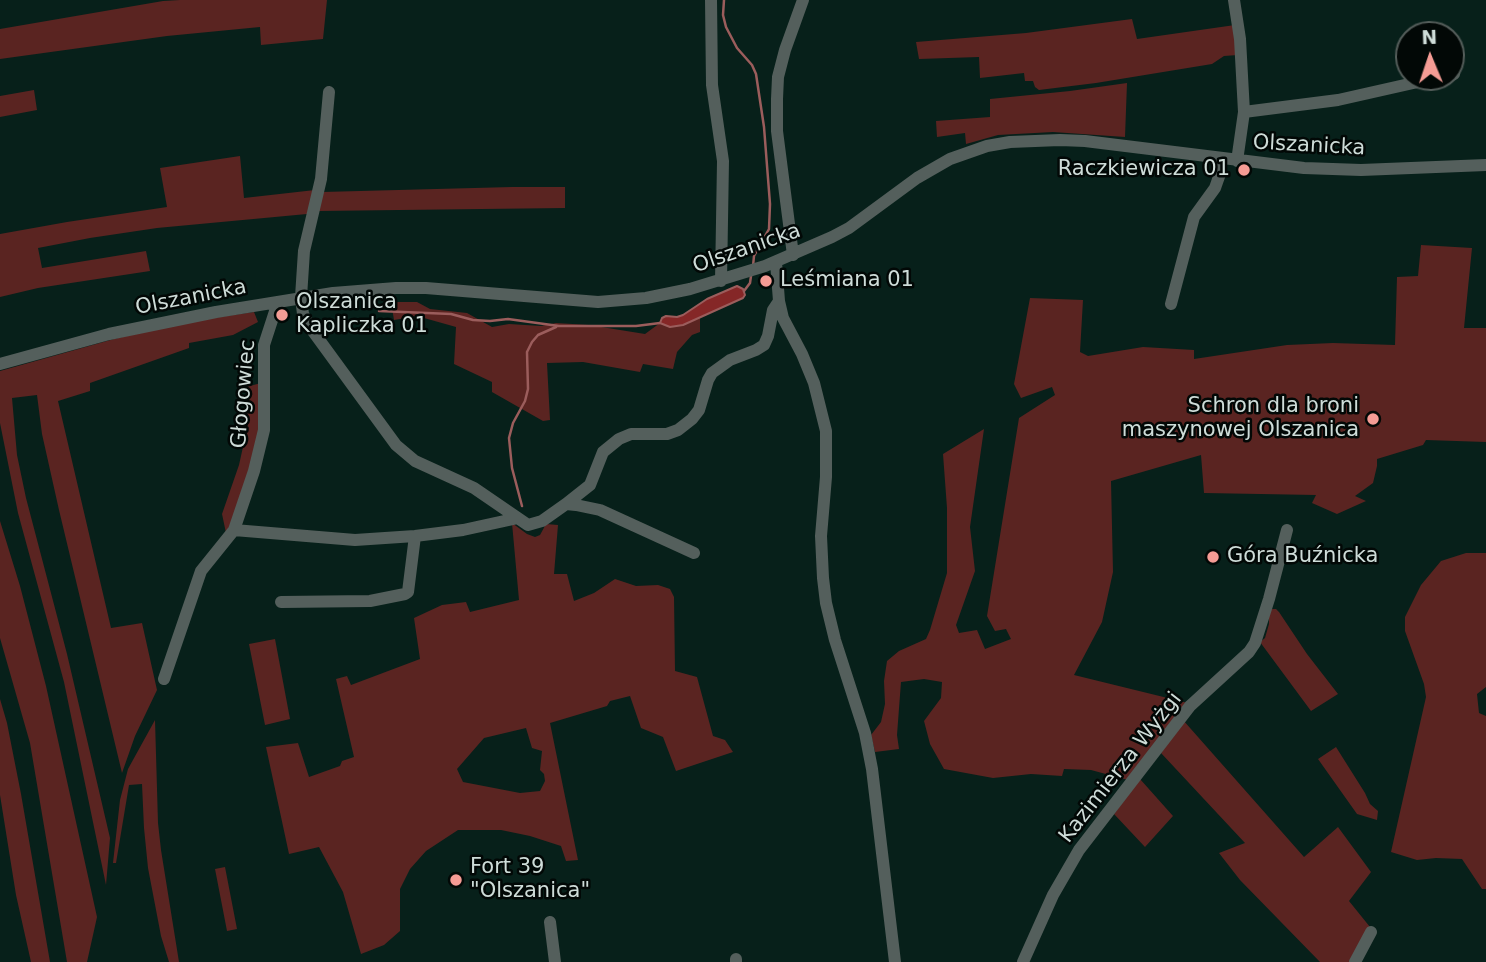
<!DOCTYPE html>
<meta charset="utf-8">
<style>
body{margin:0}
#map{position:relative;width:1486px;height:962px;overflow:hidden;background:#07201a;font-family:"DejaVu Sans",sans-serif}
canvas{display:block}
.north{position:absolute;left:1395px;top:21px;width:70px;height:70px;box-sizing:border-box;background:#020806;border:2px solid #545d5a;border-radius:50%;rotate:358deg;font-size:19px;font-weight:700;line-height:28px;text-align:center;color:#cedcd8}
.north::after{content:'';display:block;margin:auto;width:24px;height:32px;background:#f59c95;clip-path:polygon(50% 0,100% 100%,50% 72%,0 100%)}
</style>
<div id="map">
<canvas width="1486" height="962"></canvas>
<div class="north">N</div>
</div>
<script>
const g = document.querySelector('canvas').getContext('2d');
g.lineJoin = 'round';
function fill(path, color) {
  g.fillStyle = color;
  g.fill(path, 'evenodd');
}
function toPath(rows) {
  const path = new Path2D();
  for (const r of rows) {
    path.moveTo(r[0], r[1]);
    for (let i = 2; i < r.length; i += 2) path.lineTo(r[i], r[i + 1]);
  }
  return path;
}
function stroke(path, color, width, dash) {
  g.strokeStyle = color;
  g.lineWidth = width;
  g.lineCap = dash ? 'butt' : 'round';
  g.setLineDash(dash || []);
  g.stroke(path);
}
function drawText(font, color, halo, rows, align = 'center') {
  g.font = font + ' "DejaVu Sans",sans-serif';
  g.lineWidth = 5;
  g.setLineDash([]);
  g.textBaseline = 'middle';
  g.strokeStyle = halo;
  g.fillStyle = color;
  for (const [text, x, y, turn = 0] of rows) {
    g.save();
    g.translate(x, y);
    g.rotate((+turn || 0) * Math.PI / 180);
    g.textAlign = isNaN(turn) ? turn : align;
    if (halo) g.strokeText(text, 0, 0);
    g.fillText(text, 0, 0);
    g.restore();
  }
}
const green = toPath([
 [180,0,327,0,323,39,261,45,260,27,167,36,0,59,0,29,163,1],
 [1132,19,1137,39,1235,25,1238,55,1224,56,1212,64,1096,83,1039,90,1035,87,1033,81,1025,81,1024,73,980,78,979,57,919,59,916,42,1026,33],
 [1127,83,1125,137,1053,132,998,135,966,144,965,133,937,137,936,121,990,117,990,99,1070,91],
 [34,90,37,110,0,117,0,96],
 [240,156,244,198,315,190,307,214,157,228,90,238,38,248,42,268,146,251,150,271,38,288,0,297,0,234,67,222,167,207,160,168],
 [512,187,565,187,565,208,317,211,322,192],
 [1421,245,1472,248,1464,328,1486,328,1486,442,1426,440,1423,445,1377,459,1377,466,1373,483,1355,496,1366,501,1337,514,1312,503,1316,495,1204,493,1201,455,1111,481,1113,572,1102,622,1074,675,1188,703,1128,780,1091,770,1064,769,1062,776,1031,774,993,778,944,769,930,744,924,721,941,698,942,682,924,679,901,682,897,735,899,749,875,752,871,735,881,722,885,704,884,681,887,661,899,651,926,639,930,630,947,573,947,508,943,454,984,429,970,527,975,571,956,625,959,633,977,630,985,649,1011,639,1006,629,995,631,987,616,1019,418,1055,395,1052,387,1021,398,1014,384,1030,298,1083,300,1080,352,1088,356,1143,347,1194,350,1194,359,1287,345,1333,343,1395,345,1397,277,1418,276],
 [391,302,417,302,430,309,467,313,492,327,509,324,541,326,556,323,589,325,645,334,660,323,670,327,683,325,700,318,700,332,692,335,677,352,673,369,643,364,640,372,583,362,547,363,550,420,543,421,492,392,492,382,454,364,456,327,417,316,394,320],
 [254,312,258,322,233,335,189,343,189,348,90,383,90,391,58,401,111,628,142,623,157,690,135,736,122,773,59,510,42,434,37,395,12,398,17,455,26,498,67,654,110,838,106,885,64,682,18,513,0,423,0,371,114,339,184,322],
 [261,383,260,467,226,533,222,514,239,465,248,424,246,387],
 [0,521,20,586,46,686,97,917,87,962,67,962,30,743,0,638],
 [512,523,527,534,535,537,540,535,546,524,558,525,554,574,567,574,574,601,594,593,615,579,636,586,658,585,670,589,674,597,675,671,697,677,713,736,725,740,733,752,676,771,663,737,641,728,630,696,610,701,607,706,550,723,578,860,566,861,561,846,530,836,501,830,458,830,426,851,410,869,400,889,400,931,384,945,361,954,343,892,319,847,289,854,266,747,298,743,309,777,340,766,342,761,354,757,336,679,347,676,351,685,420,659,414,618,442,605,466,602,470,612,519,600],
 [526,728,532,748,542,751,540,770,544,774,545,781,540,791,520,793,463,782,457,769,484,738],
 [1466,553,1486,553,1486,687,1477,694,1479,713,1486,716,1486,889,1482,889,1462,859,1436,858,1417,860,1391,852,1426,697,1424,684,1405,631,1405,617,1421,585,1441,561],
 [1272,609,1276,609,1279,612,1307,654,1338,694,1311,711,1260,642,1265,638,1269,624,1269,612],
 [275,639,290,719,265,725,249,644],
 [0,699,7,723,21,794,50,962,31,962,16,895,0,795],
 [155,720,158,823,161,850,179,962,169,962,161,936,148,868,144,828,142,784,129,785,116,863,113,863,120,800,128,769],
 [1183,720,1304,857,1338,827,1371,872,1349,901,1370,927,1350,962,1320,962,1240,880,1219,853,1245,843,1161,753],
 [1336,747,1365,793,1370,804,1378,811,1377,820,1357,814,1318,759],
 [1140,779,1173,816,1145,847,1114,814],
 [225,867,237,929,227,931,215,869]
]);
const water = toPath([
 [737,286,743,289,745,295,743,298,683,325,670,327,660,323,662,318,666,316,677,317,683,315,707,299,737,286]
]);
const stream = toPath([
 [724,0,723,15,726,27,737,48,752,65,756,74,764,127,770,204,769,229,754,256,753,266],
 [744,291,750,283,751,276],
 [379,311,451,314,473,320,490,321,508,319,559,326,636,326,660,323],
 [522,506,512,468,509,438,513,423,525,401,528,389,527,352,532,342,538,335,556,327]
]);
const minor = toPath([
 [711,0,712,85,723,161,721,281],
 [1234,0,1240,39,1244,112,1237,161],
 [1451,75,1454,74],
 [329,92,321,179,304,251,301,297,303,314,312,330,396,445,415,461,474,488,528,525,542,521,566,504,576,505,600,510,694,553],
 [1244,112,1338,100,1440,77],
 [793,255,777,131,777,99,778,77,785,50,803,0],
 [776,262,779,301,783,318,802,354,814,383,826,431,826,477,821,536,823,578,826,603,835,640,865,733,872,769,895,962],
 [1171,304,1194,217,1215,188,1221,171,1221,159],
 [0,364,109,334,216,312,333,293,396,288,426,288,598,302,646,298,690,289,765,266,832,237,849,228,917,178,950,159,987,146,1010,142,1060,140,1085,141,1304,168,1361,170,1486,165],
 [566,504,590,485,603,452,619,439,631,434,667,434,678,430,692,419,699,410,708,380,712,373,730,360,756,350,764,345,768,336,773,310,779,301],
 [234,530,355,540,415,536,463,530,518,518],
 [281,602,370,601,405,594,408,592,415,536],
 [164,679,201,571,234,530,254,471,264,430,264,345,278,302],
 [550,922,555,962],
 [736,959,736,962],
 [1023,962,1053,895,1079,850,1190,706,1249,652,1255,643,1269,599,1287,530],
 [1355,962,1371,932]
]);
const markers = [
 [1244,170,7,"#f59c95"],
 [766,281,7,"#f59c95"],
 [282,315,7,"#f59c95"],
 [1373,419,7,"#f59c95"],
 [1213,557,7,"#f59c95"],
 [456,880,7,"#f59c95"]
];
const streetNames = [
 ["Olszanicka",1309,146,3],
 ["Olszanicka",747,249,-19],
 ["Olszanicka",191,298,-11],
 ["Głogowiec",244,394,-85],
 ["Kazimierza Wyżgi",1121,768,-52]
];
const poiNames = [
 ["Raczkiewicza 01",1230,170,"right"],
 ["Leśmiana 01",780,281],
 ["Olszanica",296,303],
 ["Kapliczka 01",296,327],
 ["Schron dla broni",1359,407,"right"],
 ["maszynowej Olszanica",1359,431,"right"],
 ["Góra Buźnicka",1227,557],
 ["Fort 39",470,868],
 ["\"Olszanica\"",470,892]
];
fill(green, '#5a2421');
fill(water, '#852727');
stroke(water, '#9b5d5c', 2);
stroke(stream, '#9b5d5c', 2.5);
stroke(minor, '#545f5c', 12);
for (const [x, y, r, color] of markers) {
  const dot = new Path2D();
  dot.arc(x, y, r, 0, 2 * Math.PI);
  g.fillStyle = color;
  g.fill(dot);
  stroke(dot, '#020806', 2.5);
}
drawText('21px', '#cedcd8', '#020806', streetNames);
drawText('21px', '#cedcd8', '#020806', poiNames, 'left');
</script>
